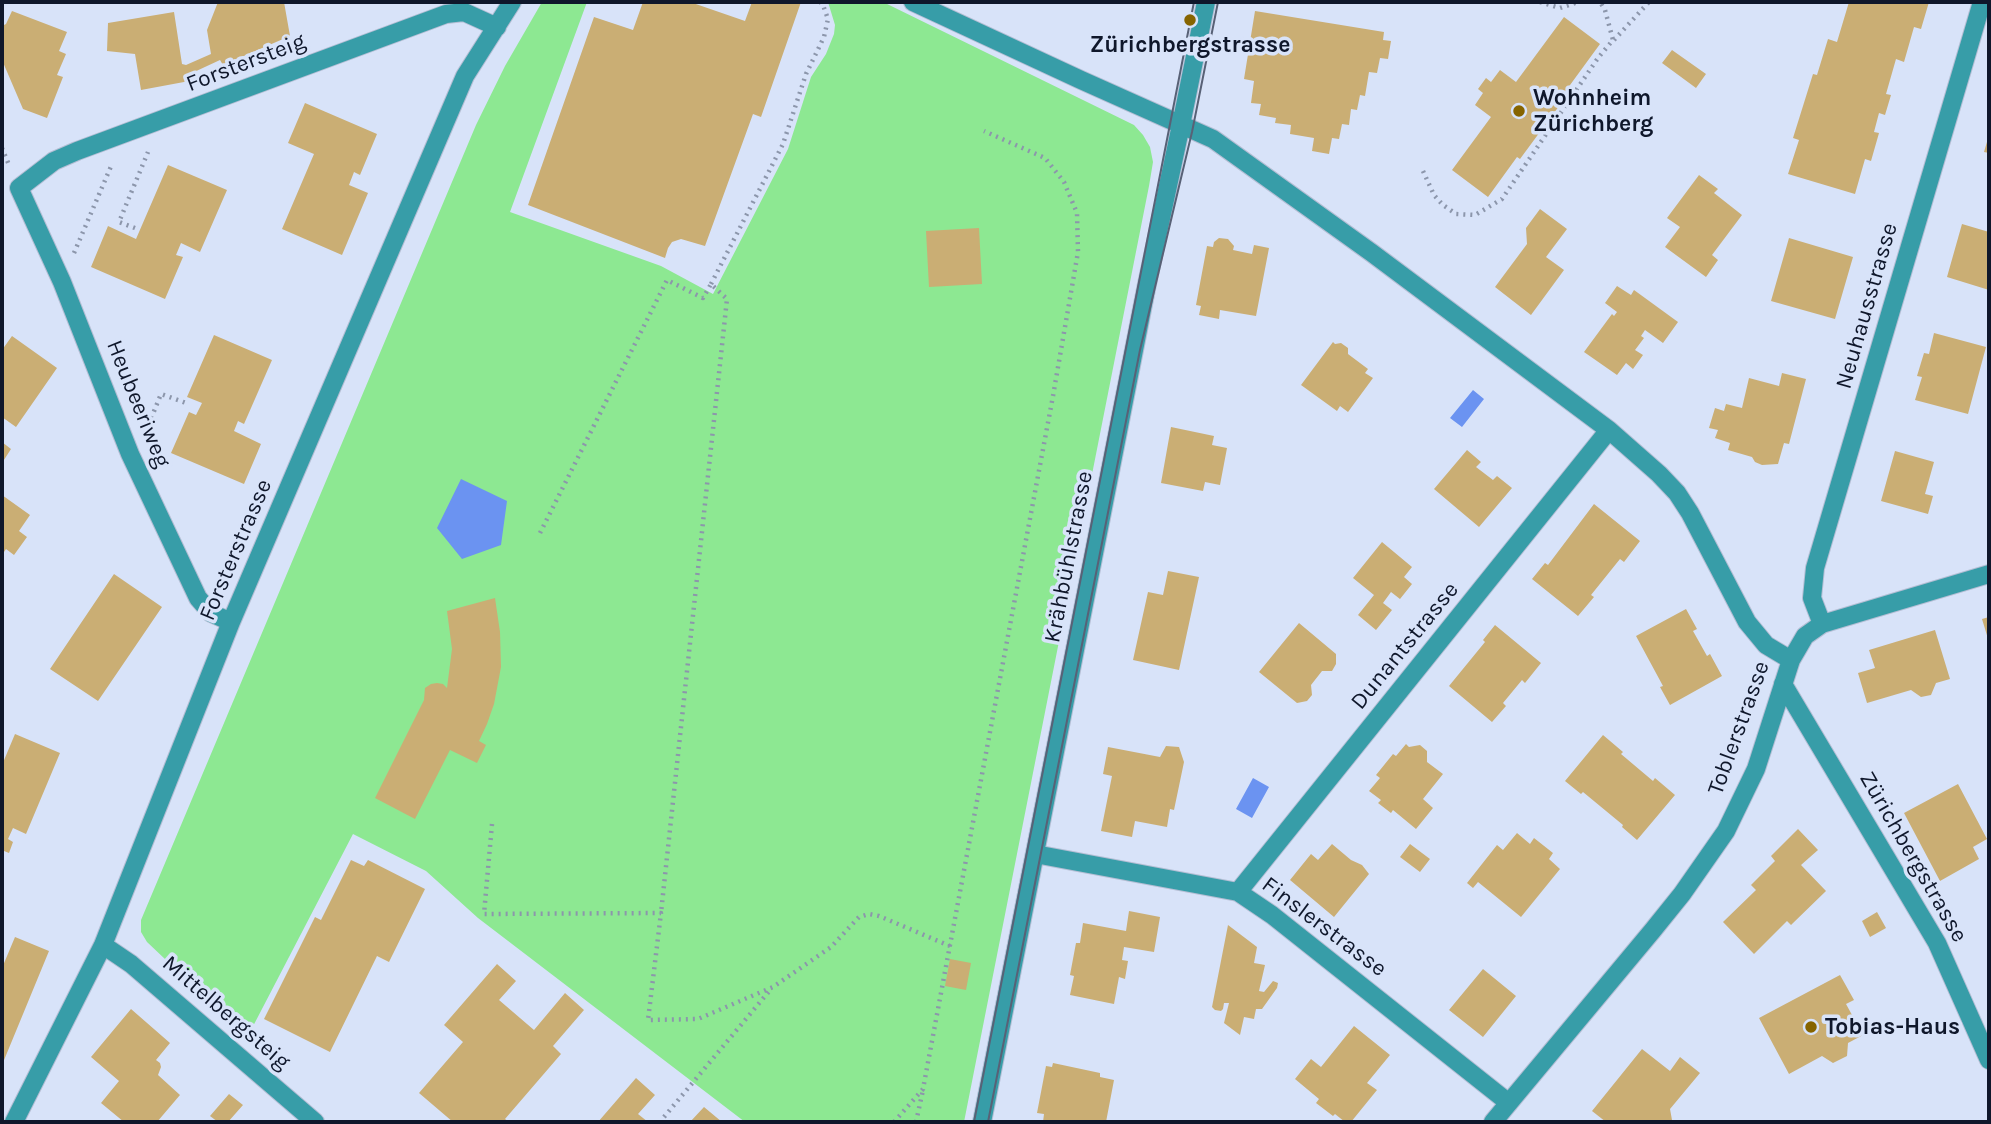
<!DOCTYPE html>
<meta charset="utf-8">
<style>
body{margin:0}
#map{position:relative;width:1991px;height:1124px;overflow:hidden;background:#d8e3f9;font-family:Karla,sans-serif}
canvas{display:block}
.frame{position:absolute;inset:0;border:4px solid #0f172b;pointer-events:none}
</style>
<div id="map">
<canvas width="1991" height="1124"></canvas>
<div class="frame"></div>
</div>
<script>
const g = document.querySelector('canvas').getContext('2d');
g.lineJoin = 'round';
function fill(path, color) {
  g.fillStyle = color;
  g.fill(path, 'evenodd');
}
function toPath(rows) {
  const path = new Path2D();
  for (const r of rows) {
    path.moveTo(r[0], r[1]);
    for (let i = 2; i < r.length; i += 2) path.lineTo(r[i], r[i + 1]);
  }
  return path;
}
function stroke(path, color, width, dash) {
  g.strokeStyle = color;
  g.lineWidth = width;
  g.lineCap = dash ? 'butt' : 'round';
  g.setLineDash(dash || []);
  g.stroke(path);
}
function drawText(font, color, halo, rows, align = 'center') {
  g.font = font + ' Karla,sans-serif';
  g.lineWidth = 7;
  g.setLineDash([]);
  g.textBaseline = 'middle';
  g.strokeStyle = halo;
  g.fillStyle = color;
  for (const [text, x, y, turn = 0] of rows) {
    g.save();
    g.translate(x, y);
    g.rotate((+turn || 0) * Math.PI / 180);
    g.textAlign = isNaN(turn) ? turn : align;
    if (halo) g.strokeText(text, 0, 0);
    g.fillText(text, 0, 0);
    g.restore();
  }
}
const green = toPath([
 [542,2,587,2,510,212,661,266,713,294,788,149,811,77,826,54,834,34,835,25,828,2,883,2,1134,125,1143,135,1150,147,1153,162,1149,186,964,1122,745,1122,478,918,426,871,353,834,250,1032,166,960,147,942,141,932,141,920,476,125,505,66]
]);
const water = toPath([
 [1473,390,1484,399,1462,427,1450,418],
 [461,479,507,501,501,545,462,559,437,528],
 [1253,778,1269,787,1252,818,1236,809]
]);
const building = toPath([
 [218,2,284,2,290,36,223,65,220,60,192,73,193,77,184,82,141,90,135,54,107,51,108,23,174,12,182,64,186,65,211,54,207,30],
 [643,2,690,2,745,21,752,2,801,2,761,117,753,114,705,246,681,239,672,242,668,248,665,258,528,205,594,17,633,30],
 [1849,2,1929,2,1921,29,1914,27,1904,62,1896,59,1886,94,1891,95,1885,115,1879,113,1874,132,1879,133,1871,161,1865,159,1855,194,1788,174,1799,140,1793,138,1813,74,1817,75,1828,39,1837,42],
 [12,11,67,32,59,51,66,54,57,75,63,77,47,118,23,109,2,60,2,26,6,24],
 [1255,11,1384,32,1383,40,1391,41,1388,59,1380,58,1377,73,1369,72,1365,96,1360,95,1357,110,1351,109,1349,125,1342,124,1339,139,1332,138,1329,154,1312,151,1314,138,1290,134,1291,125,1275,123,1276,118,1259,115,1261,104,1251,103,1254,81,1244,79],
 [1564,17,1600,44,1562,96,1565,98,1520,159,1517,157,1488,197,1452,170,1491,117,1475,105,1483,93,1478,89,1486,78,1491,82,1500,70,1516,82],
 [1672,50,1706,74,1696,88,1662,63],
 [305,103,377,134,360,175,354,172,349,185,368,193,342,255,282,229,314,154,288,143],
 [1989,135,1989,153,1984,152],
 [168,165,227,190,200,252,181,243,176,255,183,257,165,299,91,267,108,226,136,239],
 [1699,175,1718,189,1714,193,1742,215,1712,255,1718,260,1706,277,1665,247,1680,227,1667,218],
 [1540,209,1567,229,1546,257,1564,270,1531,315,1495,287,1527,244,1526,228],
 [1962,224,1989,232,1989,290,1947,277],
 [979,228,982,284,929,287,926,231],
 [1219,238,1228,239,1234,246,1233,250,1252,254,1254,245,1269,248,1256,316,1220,310,1219,319,1199,315,1201,306,1196,305,1207,246,1213,247,1214,242],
 [1789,238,1853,257,1835,319,1771,301],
 [1617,286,1631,295,1634,290,1678,322,1663,343,1645,330,1641,336,1644,338,1635,350,1643,355,1633,369,1626,363,1617,375,1584,352,1612,314,1614,316,1617,312,1605,303],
 [1934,333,1986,347,1968,414,1915,400,1922,377,1917,376,1924,353,1929,354],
 [214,335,272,360,244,424,238,421,234,431,261,444,244,484,171,453,189,412,196,415,202,403,187,397],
 [12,336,57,368,16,427,2,417,2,350],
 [1333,342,1335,344,1341,343,1348,348,1348,354,1368,369,1365,373,1373,378,1348,412,1340,406,1337,411,1301,385],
 [1782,373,1806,379,1789,444,1784,443,1778,464,1762,465,1755,462,1752,457,1728,450,1730,443,1715,438,1718,430,1709,428,1715,408,1724,411,1726,404,1742,408,1749,378,1779,386],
 [1171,427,1214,436,1212,445,1227,448,1220,485,1205,482,1203,491,1161,483],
 [2,442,11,449,2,463],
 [1467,450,1481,462,1476,467,1493,480,1497,476,1512,488,1479,527,1434,489],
 [1895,451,1934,462,1925,494,1933,496,1928,514,1881,501],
 [2,495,30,515,19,531,27,537,14,555,6,549,2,555],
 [1594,504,1640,541,1624,562,1620,559,1591,595,1594,597,1578,616,1532,579,1545,563,1548,565],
 [1382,542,1412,567,1404,577,1412,584,1400,599,1391,592,1383,603,1392,610,1376,630,1358,615,1374,595,1353,578],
 [1168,571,1199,577,1179,670,1133,660,1148,592,1163,595],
 [114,574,162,607,98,701,50,669],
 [495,598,500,632,501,667,494,704,487,724,479,741,486,745,477,763,450,750,415,819,375,798,424,700,425,688,431,684,437,683,443,684,447,688,452,649,447,611],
 [1686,609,1697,629,1693,631,1707,656,1710,654,1722,676,1670,705,1660,687,1663,686,1636,636],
 [1989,617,1989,642,1982,619],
 [1299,623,1336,654,1336,664,1332,671,1322,671,1311,685,1312,695,1307,701,1297,703,1259,672],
 [1495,625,1541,663,1525,683,1522,680,1503,703,1506,706,1492,722,1449,686,1485,642,1483,640],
 [1935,630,1950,679,1936,683,1931,695,1921,697,1911,690,1867,703,1858,673,1875,668,1869,650],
 [15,734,60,753,26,834,13,828,8,839,13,842,9,853,4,851,2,855,2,765],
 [1603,735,1623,752,1621,754,1653,781,1655,778,1675,795,1637,840,1622,827,1623,825,1583,792,1581,794,1565,781],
 [1406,744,1409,747,1420,745,1427,751,1427,762,1443,774,1423,799,1433,808,1416,829,1393,810,1391,813,1378,803,1381,800,1369,791,1380,778,1376,775,1393,754,1396,756],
 [1166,746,1179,747,1184,762,1174,810,1170,809,1167,827,1135,821,1132,837,1101,831,1112,776,1103,774,1108,747,1160,757],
 [1958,784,1987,839,1973,847,1979,859,1940,881,1904,813],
 [1798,829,1818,850,1801,865,1826,891,1791,925,1787,921,1754,954,1723,922,1756,890,1751,885,1775,861,1771,856],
 [1517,833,1530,844,1534,838,1553,853,1549,859,1560,869,1521,917,1478,882,1473,888,1467,883,1497,845,1503,850],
 [1332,844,1351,860,1362,865,1369,874,1334,917,1290,880,1311,854,1318,860],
 [1410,844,1430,859,1420,872,1400,857],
 [351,860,364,866,368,860,425,889,389,962,377,956,330,1052,264,1019,315,917,321,920],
 [1129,911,1160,917,1154,952,1124,947,1122,960,1128,961,1125,979,1119,977,1114,1004,1070,995,1074,976,1070,975,1076,943,1080,943,1083,923,1126,931],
 [1877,912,1886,928,1870,937,1862,921],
 [1228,925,1257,947,1254,963,1265,965,1259,991,1264,992,1273,981,1278,983,1277,988,1262,1009,1256,1009,1254,1019,1244,1017,1240,1035,1224,1023,1229,1003,1224,1003,1223,1009,1221,1011,1215,1010,1212,1007],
 [15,937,49,951,2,1065,2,968],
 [950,959,971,963,966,990,945,986],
 [497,964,516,981,499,1000,534,1030,565,993,584,1010,553,1046,561,1054,505,1119,509,1122,453,1122,419,1093,463,1042,444,1025],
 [1483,969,1516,996,1483,1037,1449,1010],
 [1840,975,1854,1000,1846,1004,1863,1035,1848,1043,1847,1056,1833,1063,1822,1056,1789,1074,1759,1018],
 [131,1009,170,1043,156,1060,160,1063,161,1067,158,1075,180,1095,157,1122,124,1122,101,1103,119,1081,91,1057],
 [1354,1026,1390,1055,1367,1083,1377,1090,1351,1122,1345,1122,1335,1114,1333,1116,1316,1103,1319,1099,1295,1079,1311,1059,1321,1067],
 [1642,1049,1670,1071,1680,1057,1700,1073,1670,1109,1672,1120,1670,1122,1606,1122,1592,1111],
 [1053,1063,1100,1073,1100,1077,1114,1080,1106,1122,1043,1122,1044,1114,1037,1113,1046,1066,1052,1067],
 [636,1078,655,1095,638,1114,648,1122,598,1122],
 [229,1094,243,1105,228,1122,218,1122,210,1116],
 [704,1107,722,1122,690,1122]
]);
const path = toPath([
 [1540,2,1560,8,1578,2],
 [1614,40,1649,2],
 [2,148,9,165],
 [1423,171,1434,195,1443,205,1456,214,1475,215,1502,199,1598,58,1613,40,1605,10,1600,2],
 [135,228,119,222,148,152],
 [74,253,112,164],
 [711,284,783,144,806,74,824,37,828,19,823,5,820,2],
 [146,431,161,394,189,404],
 [540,533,667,280,703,298,711,284,727,299,661,913],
 [492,824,484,914,661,913,648,1020,698,1019,773,987,831,947,859,917,869,914,879,916,950,946],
 [664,1117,771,989],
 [894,1122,923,1089,1053,396,1078,252,1077,213,1064,182,1045,158,984,131],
 [916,1122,923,1090]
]);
const minor = toPath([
 [913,2,1081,80,1213,139,1372,253,1609,430,1659,474,1677,493,1690,513,1747,622,1766,645,1791,660],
 [231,622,211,613,198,598,130,454,62,282,19,188,54,161,77,151,446,14,464,12,497,27],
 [1822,624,1812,598,1815,568,1982,2],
 [1783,684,1937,943,1989,1060],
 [1035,854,1238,892,1272,915,1509,1103],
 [1238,892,1609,430],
 [103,945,131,964,315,1122],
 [14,1122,103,945,231,622,465,76,512,2],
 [982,1122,1147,284,1181,125,1206,2],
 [1493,1122,1653,930,1682,894,1726,831,1756,769,1791,660,1805,636,1822,624,1989,574]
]);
const tram = toPath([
 [974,1122,1194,2],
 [988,1122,1140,350,1192,132,1218,2]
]);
const markers = [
 [1190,20,7,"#866400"],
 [1519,111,7,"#866400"],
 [1811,1027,7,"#866400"]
];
const poiNames = [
 ["Zürichbergstrasse",1190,45,"center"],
 ["Wohnheim",1533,98],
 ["Zürichberg",1533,124],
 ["Tobias-Haus",1825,1027]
];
const streetNames = [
 ["Forstersteig",246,63,-21],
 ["Neuhausstrasse",1867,306,-74],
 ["Heubeeriweg",138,404,68],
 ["Forsterstrasse",236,550,-67],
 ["Krähbühlstrasse",1069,557,-79],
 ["Dunantstrasse",1405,646,-51],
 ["Toblerstrasse",1739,728,-70],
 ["Zürichbergstrasse",1913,857,60],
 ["Finslerstrasse",1324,927,37],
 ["Mittelbergsteig",226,1013,41]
];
fill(green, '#8de892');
fill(water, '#6b93f1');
fill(building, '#caae74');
stroke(minor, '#b4bed4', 20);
stroke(path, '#8c96ab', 4.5, [2, 5]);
stroke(minor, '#379da8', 18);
stroke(tram, '#586176', 2);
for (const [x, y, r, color] of markers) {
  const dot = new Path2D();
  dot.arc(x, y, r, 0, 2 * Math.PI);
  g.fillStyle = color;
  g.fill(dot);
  stroke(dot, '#d8e3f9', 2.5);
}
drawText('bold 23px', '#0f172b', '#d8e3f9', poiNames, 'left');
drawText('23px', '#0f172b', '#d8e3f9', streetNames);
</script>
